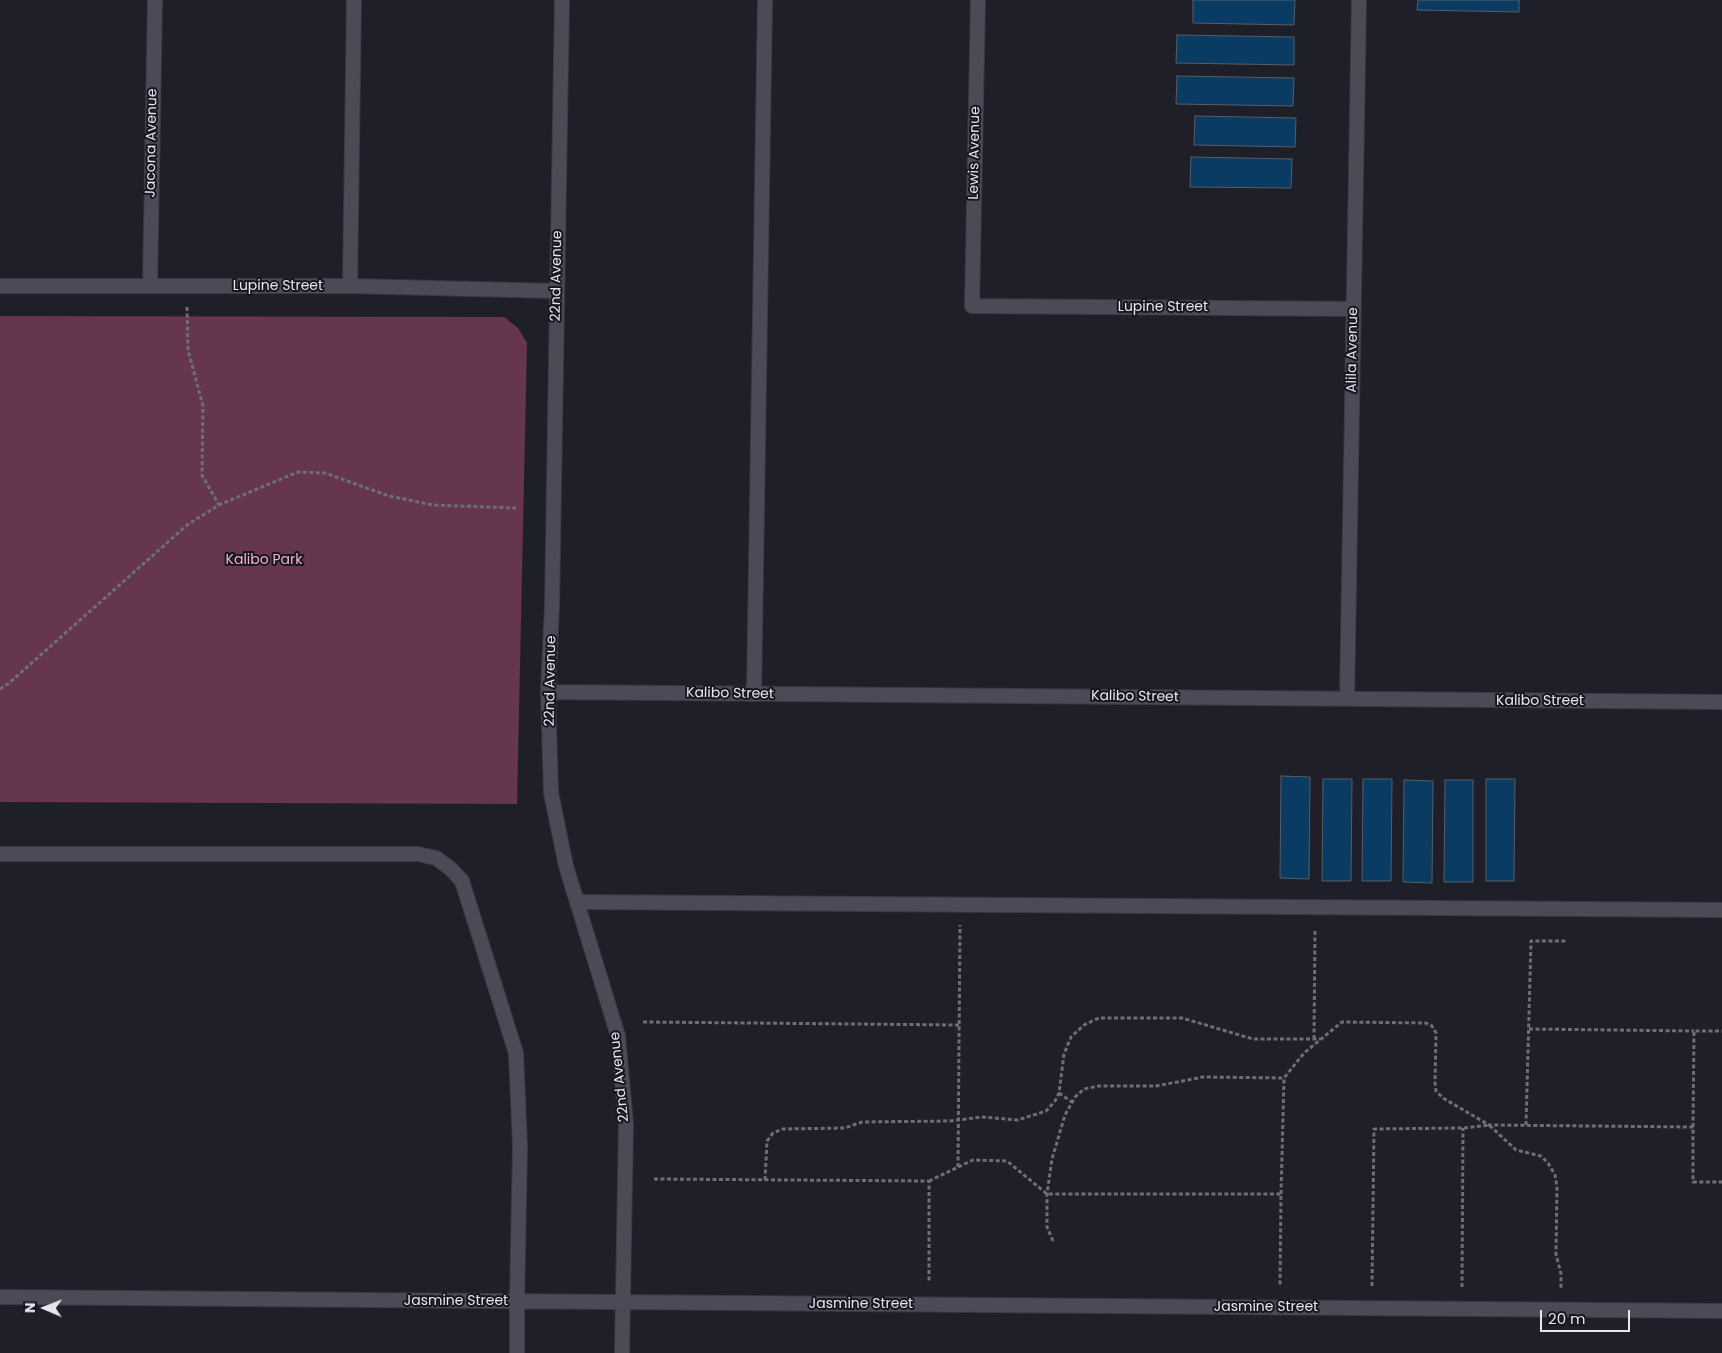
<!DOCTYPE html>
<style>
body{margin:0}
#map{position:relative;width:1722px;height:1353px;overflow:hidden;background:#1f1f29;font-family:Poppins,sans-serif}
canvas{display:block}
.north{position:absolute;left:20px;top:1283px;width:50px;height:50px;-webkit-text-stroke:4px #151620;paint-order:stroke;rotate:271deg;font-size:14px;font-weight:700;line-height:20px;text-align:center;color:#e6e7ee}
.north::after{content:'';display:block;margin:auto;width:18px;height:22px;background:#e6e7ee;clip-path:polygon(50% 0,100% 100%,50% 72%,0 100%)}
.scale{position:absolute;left:1540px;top:1310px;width:90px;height:22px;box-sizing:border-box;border:2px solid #e6e7ee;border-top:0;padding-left:6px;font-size:15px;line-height:18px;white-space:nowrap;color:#e6e7ee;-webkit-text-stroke:4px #151620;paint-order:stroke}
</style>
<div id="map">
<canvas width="1722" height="1353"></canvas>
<div class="north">N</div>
<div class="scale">20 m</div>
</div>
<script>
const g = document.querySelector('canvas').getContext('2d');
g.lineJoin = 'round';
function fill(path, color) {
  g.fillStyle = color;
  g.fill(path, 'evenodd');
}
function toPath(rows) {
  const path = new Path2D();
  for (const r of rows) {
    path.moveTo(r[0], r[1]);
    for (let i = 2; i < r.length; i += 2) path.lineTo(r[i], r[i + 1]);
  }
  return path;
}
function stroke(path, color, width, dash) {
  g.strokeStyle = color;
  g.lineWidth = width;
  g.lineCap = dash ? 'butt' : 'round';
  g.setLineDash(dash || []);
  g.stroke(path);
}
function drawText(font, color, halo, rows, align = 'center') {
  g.font = font + ' Poppins,sans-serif';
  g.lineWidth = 4;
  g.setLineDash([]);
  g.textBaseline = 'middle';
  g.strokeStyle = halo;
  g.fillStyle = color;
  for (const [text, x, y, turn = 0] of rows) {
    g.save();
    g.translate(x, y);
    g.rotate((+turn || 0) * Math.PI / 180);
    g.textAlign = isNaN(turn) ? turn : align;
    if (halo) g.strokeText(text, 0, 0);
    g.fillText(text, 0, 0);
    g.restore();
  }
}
const green = toPath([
 [0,316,504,317,518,328,527,343,517,804,0,802]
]);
const building = toPath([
 [1193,0,1295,0,1294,25,1193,23,1193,0],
 [1418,0,1519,0,1519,12,1417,10,1418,0],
 [1177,35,1294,37,1294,65,1176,63,1177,35],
 [1177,76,1294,78,1293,106,1176,104,1177,76],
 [1195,116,1296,118,1295,147,1194,145,1195,116],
 [1191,157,1292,159,1291,188,1190,187,1191,157],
 [1281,776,1310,777,1309,879,1280,878,1281,776],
 [1323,779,1352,779,1351,881,1322,881,1323,779],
 [1363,779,1392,779,1391,881,1362,881,1363,779],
 [1486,779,1515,779,1514,881,1486,881,1486,779],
 [1404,780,1433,781,1432,883,1403,882,1404,780],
 [1445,780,1473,780,1473,882,1444,882,1445,780]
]);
const path = toPath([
 [187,307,188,350,203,406,202,475,219,505],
 [0,689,8,684,187,525,219,505,298,472,325,473,389,496,433,505,516,508],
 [643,1022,959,1025],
 [1529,1029,1694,1031],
 [1314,1039,1315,930],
 [1059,1093,1072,1102],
 [1526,1125,1531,941,1566,941],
 [1693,1127,1694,1031,1722,1031],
 [958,1167,960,925],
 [654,1179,929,1181,929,1283],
 [765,1180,767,1141,773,1133,783,1129,845,1128,862,1122,950,1121,982,1117,1018,1120,1046,1111,1055,1101,1059,1093,1064,1054,1071,1037,1084,1025,1099,1018,1182,1018,1253,1039,1320,1039],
 [929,1181,973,1160,1007,1161,1047,1194,1281,1194,1280,1285],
 [1281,1194,1284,1078,1304,1053,1342,1022,1426,1023,1432,1026,1436,1033,1435,1083,1436,1091,1443,1098,1489,1125,1693,1127,1693,1182,1722,1182],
 [1053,1241,1047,1227,1047,1194,1052,1159,1065,1115,1075,1097,1084,1089,1099,1086,1156,1086,1203,1077,1284,1078],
 [1372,1286,1374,1129,1463,1128,1489,1125,1516,1150,1541,1156,1548,1163,1555,1175,1557,1187,1556,1254,1561,1274,1561,1288],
 [1462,1287,1463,1128]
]);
const service = toPath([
 [350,286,354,0],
 [754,694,765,0],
 [0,854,418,854,436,858,451,869,462,881,516,1053,520,1146,517,1301],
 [577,902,1722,910]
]);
const minor = toPath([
 [562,0,552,606,548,692,551,793,566,866,618,1036,626,1124,622,1353],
 [978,0,972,306,1354,309],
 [0,286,350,286,556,291],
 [150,286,155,0],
 [548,692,1722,702],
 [1347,699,1359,0],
 [0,1297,1722,1311],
 [517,1353,517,1301]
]);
const streetNames = [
 ["Jacona Avenue",152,143,-89],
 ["Lewis Avenue",975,153,-89],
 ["22nd Avenue",557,276,-89],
 ["Lupine Street",278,286],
 ["Lupine Street",1163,307],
 ["Alila Avenue",1353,350,-89],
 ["22nd Avenue",551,681,-89],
 ["Kalibo Street",730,694,1],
 ["Kalibo Street",1135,697,1],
 ["Kalibo Street",1540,701],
 ["22nd Avenue",620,1077,-96],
 ["Jasmine Street",456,1301],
 ["Jasmine Street",861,1304],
 ["Jasmine Street",1266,1307]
];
const parkNames = [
 ["Kalibo Park",264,560]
];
fill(green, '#65364d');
fill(building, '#0a3b63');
stroke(building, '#555e68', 1);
stroke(service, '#3a3a42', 16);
stroke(minor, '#3a3a42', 16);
stroke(path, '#6e6e77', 3, [4, 2.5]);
stroke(service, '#4a4b57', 14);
stroke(minor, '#4a4b57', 14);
drawText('14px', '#e6e7ee', '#151620', streetNames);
drawText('14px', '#f4b4d1', '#151620', parkNames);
</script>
